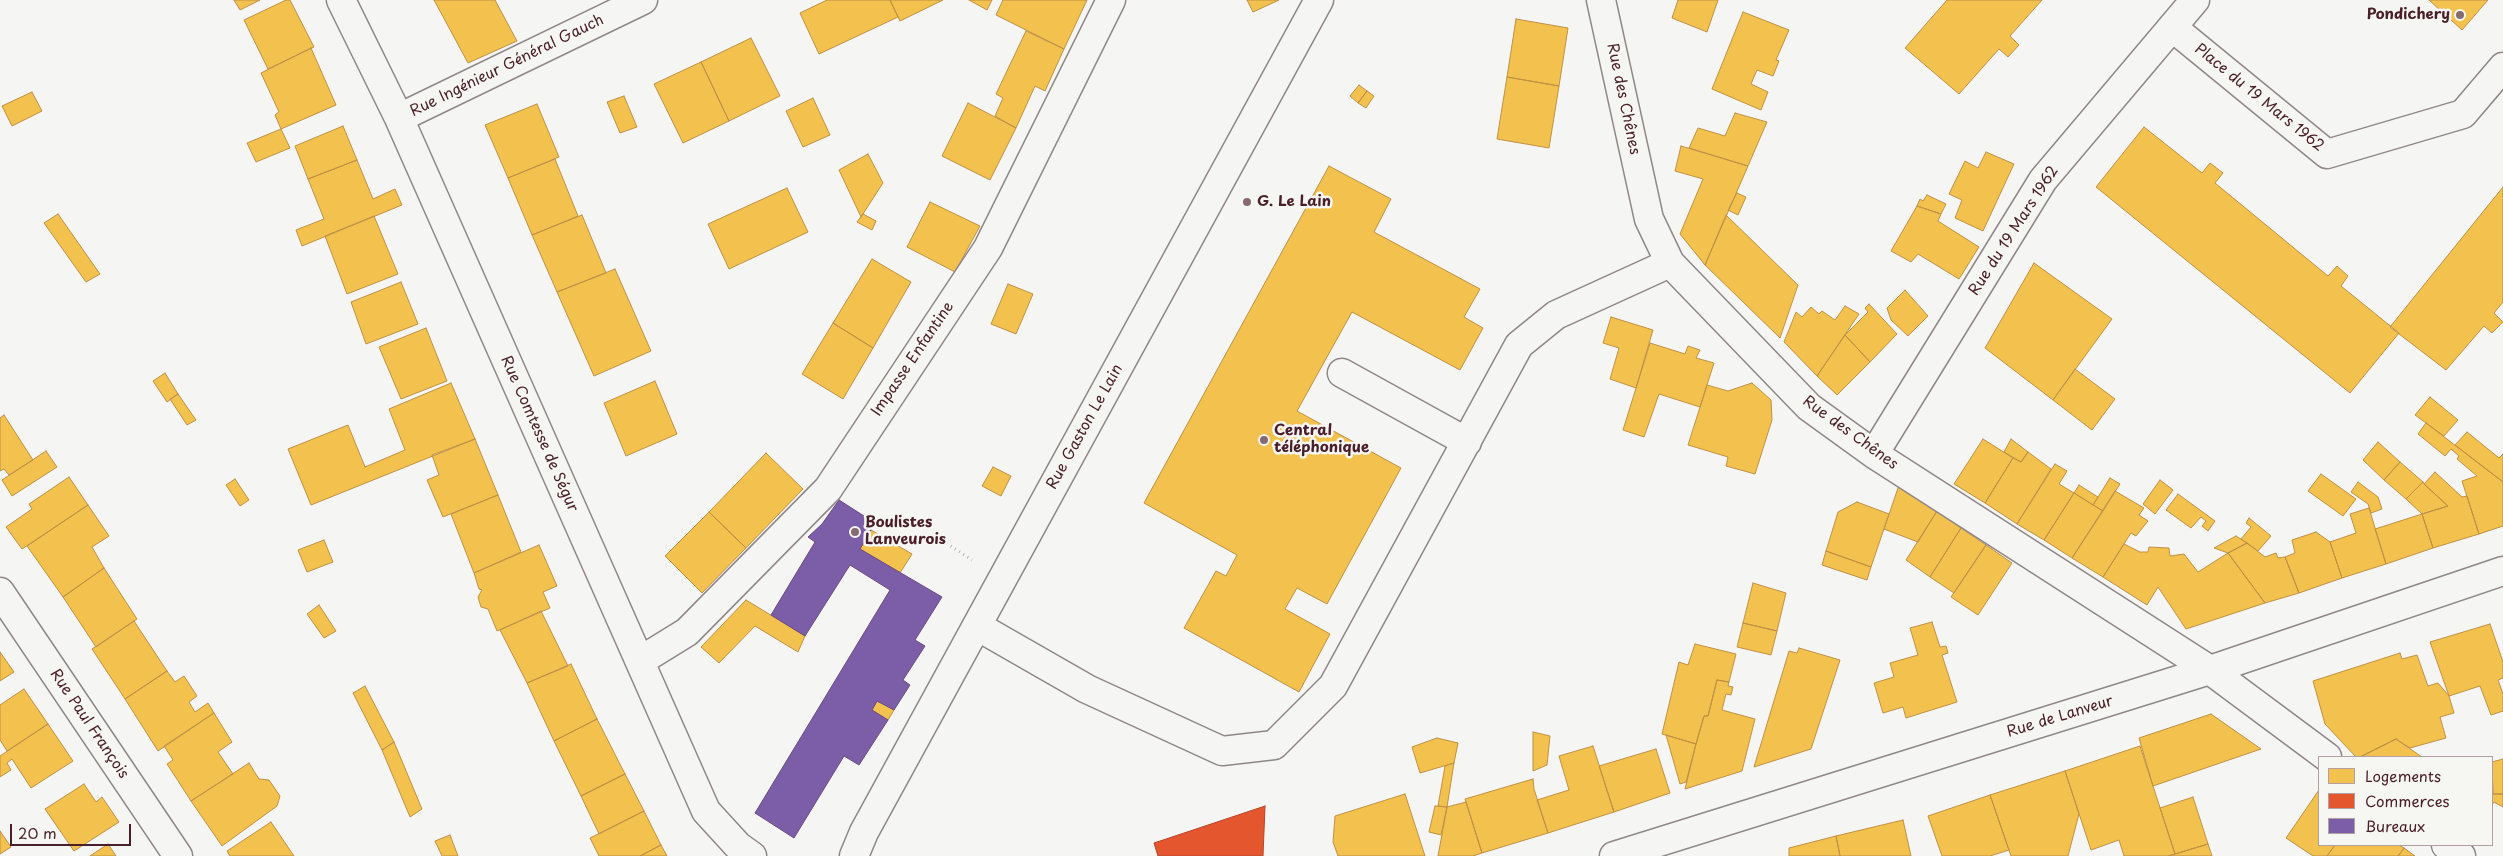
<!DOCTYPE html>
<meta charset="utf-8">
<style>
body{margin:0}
#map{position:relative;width:2503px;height:856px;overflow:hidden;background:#f5f5f3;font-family:"Playpen Sans",sans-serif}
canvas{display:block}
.legend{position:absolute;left:2318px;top:756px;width:175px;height:90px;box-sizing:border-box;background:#f6f6f2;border:1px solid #b1a0a2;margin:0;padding:6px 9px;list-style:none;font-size:15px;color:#4a1f2b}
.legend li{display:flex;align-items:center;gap:10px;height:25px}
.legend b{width:25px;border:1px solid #b1a0a2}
.scale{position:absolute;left:10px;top:824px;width:121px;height:22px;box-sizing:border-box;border:2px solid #4a1f2b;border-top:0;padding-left:6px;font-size:15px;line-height:18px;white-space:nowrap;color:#4a1f2b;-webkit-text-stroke:4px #f6f6f2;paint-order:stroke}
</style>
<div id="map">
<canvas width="2503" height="856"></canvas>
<ul class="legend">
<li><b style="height:14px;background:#f2c14e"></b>Logements</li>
<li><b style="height:14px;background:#e4572e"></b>Commerces</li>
<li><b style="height:14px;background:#7b5ea7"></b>Bureaux</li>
</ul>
<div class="scale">20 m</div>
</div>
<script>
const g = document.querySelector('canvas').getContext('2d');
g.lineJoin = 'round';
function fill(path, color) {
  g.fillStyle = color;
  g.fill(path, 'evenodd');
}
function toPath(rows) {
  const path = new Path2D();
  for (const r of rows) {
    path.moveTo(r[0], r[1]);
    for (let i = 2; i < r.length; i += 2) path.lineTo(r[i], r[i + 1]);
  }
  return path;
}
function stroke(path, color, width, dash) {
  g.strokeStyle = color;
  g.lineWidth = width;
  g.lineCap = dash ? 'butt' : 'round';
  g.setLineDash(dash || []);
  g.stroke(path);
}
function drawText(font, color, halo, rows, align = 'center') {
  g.font = font + ' "Playpen Sans",sans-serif';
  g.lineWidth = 5;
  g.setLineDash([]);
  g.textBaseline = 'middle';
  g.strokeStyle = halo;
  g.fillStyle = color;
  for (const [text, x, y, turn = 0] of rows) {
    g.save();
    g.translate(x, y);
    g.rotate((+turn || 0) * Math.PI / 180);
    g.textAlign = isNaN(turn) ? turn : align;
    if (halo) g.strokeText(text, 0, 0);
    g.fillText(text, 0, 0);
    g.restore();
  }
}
const homes = toPath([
 [234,0,260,0,240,10,234,0],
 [286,0,290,0,314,47,268,69,244,20,286,0],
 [434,0,495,0,517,41,468,63,434,0],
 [827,0,890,0,898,17,819,54,800,13,827,0],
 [890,0,943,0,900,21,890,0],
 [969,0,992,0,987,10,969,0],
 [1003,0,1087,0,1064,49,996,15,1003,0],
 [1247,0,1279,0,1253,12,1247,0],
 [1678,0,1718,0,1707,32,1672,18,1678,0],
 [1947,0,2042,0,2010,36,2019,45,2008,57,1999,49,1959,94,1905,48,1947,0],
 [2429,0,2488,0,2462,30,2429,0],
 [1743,12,1789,30,1776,60,1779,61,1773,76,1757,70,1751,84,1768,92,1761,110,1712,89,1743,12],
 [1516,19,1568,28,1559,86,1507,77,1516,19],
 [1026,31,1064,49,1045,91,1035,86,1016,128,995,116,1003,98,996,94,1026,31],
 [751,38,780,96,729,121,701,62,751,38],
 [311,48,336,105,281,129,275,115,279,112,261,73,311,48],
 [701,62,729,121,683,143,654,84,701,62],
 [1507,77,1559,86,1549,148,1497,139,1507,77],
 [1359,85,1367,91,1358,103,1350,96,1359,85],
 [1367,91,1374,96,1366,108,1358,103,1367,91],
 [32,92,42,111,12,126,2,106,32,92],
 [624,96,637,127,620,133,607,102,624,96],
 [813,98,830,135,803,147,786,111,813,98],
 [968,103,1016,128,990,180,942,156,968,103],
 [537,104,559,157,508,178,485,125,537,104],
 [1735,113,1767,122,1748,166,1689,148,1698,128,1725,136,1735,113],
 [343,126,357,160,308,179,295,146,343,126],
 [2144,127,2202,173,2210,163,2223,173,2215,183,2328,276,2337,266,2348,276,2341,286,2399,333,2350,393,2096,187,2144,127],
 [281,129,290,148,256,162,247,143,281,129],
 [1681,146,1748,166,1705,265,1680,234,1703,179,1675,171,1681,146],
 [1986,152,2014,164,1983,231,1955,218,1962,200,1949,194,1965,161,1978,168,1986,152],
 [868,154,883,183,861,217,839,170,868,154],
 [555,159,578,216,532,235,508,178,555,159],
 [357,160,373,199,395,189,402,205,302,246,296,230,324,219,308,179,357,160],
 [1329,166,1391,199,1374,232,1480,289,1464,317,1483,328,1460,370,1352,312,1297,411,1401,468,1327,604,1297,588,1285,609,1330,634,1299,692,1184,628,1216,571,1226,576,1237,555,1144,503,1329,166],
 [2503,187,2503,302,2494,313,2503,322,2492,333,2484,326,2446,370,2390,327,2503,187],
 [787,188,808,232,729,269,708,224,787,188],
 [1737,193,1746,197,1738,215,1728,210,1737,193],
 [1927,195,1946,204,1941,214,1917,206,1920,199,1923,201,1927,195],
 [930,202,980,226,955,272,907,247,930,202],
 [1917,206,1941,214,1938,221,1979,247,1959,279,1918,254,1911,262,1891,251,1917,206],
 [58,214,100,274,86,282,44,223,58,214],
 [863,214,876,221,872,230,857,222,863,214],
 [582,215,606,273,557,292,532,235,582,215],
 [1726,215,1798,285,1780,338,1705,265,1726,215],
 [374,216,398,274,347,294,325,236,374,216],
 [872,259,911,282,873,348,833,323,872,259],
 [2034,263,2112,319,2053,400,1985,348,2034,263],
 [615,269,651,351,594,376,557,292,615,269],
 [401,282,418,324,366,344,351,302,401,282],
 [1008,284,1033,294,1016,334,991,324,1008,284],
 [1905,290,1928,316,1908,336,1891,320,1887,308,1905,290],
 [1869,304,1897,334,1870,362,1845,335,1868,312,1865,308,1869,304],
 [1845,306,1859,314,1817,376,1784,342,1796,312,1802,317,1811,307,1819,314,1822,311,1835,320,1845,306],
 [1611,317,1653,330,1636,388,1610,379,1619,348,1603,343,1611,317],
 [833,323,873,348,843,399,802,374,833,323],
 [426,328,447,381,401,399,379,347,426,328],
 [1845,335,1870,362,1837,395,1817,376,1845,335],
 [1650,343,1685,354,1688,346,1700,350,1696,358,1714,363,1700,407,1659,394,1644,437,1623,430,1650,343],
 [2075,369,2115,399,2092,430,2053,400,2075,369],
 [165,373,178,394,167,402,153,381,165,373],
 [655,381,677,434,626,456,604,403,655,381],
 [451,383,475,439,311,505,288,449,348,425,365,467,405,450,389,409,451,383],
 [1752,383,1771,400,1772,420,1755,474,1726,466,1728,457,1688,445,1707,385,1728,391,1752,383],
 [178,394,196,420,187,425,170,399,178,394],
 [2430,397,2458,420,2444,436,2415,415,2430,397],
 [4,415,33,460,9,475,4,469,0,471,0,418,4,415],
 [2426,423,2503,482,2503,526,2479,534,2462,481,2477,476,2457,459,2459,456,2451,449,2445,456,2418,434,2426,423],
 [2467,432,2499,458,2503,454,2503,482,2455,445,2467,432],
 [475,439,498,495,443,517,427,480,439,475,432,455,475,439],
 [1983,439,2013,458,1985,503,1954,484,1983,439],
 [2011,439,2028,452,2021,462,2004,452,2011,439],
 [2378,442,2400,462,2384,480,2363,460,2378,442],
 [46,451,57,467,12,496,2,480,46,451],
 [2028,452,2051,469,2017,524,1985,503,2013,458,2021,462,2028,452],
 [766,453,803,489,746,548,709,512,766,453],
 [2400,462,2423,482,2406,499,2384,480,2400,462],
 [2055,464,2067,471,2059,484,2074,493,2044,540,2017,524,2055,464],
 [993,467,1011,476,1001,496,982,486,993,467],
 [2435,472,2462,497,2467,496,2479,534,2433,548,2422,514,2448,506,2424,484,2435,472],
 [2321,474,2356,499,2343,516,2308,491,2321,474],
 [69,477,88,505,22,549,6,527,32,509,29,504,69,477],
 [2110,478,2120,484,2103,511,2093,505,2110,478],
 [235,479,249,500,240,506,226,485,235,479],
 [2160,480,2173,490,2155,514,2143,504,2160,480],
 [2358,482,2378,497,2382,509,2371,513,2368,504,2351,492,2358,482],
 [2423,482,2424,484,2448,506,2422,514,2406,499,2423,482],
 [1899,485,1937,511,1918,542,1884,529,1899,485],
 [2079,485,2098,497,2093,505,2074,493,2079,485],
 [2115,491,2144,508,2139,515,2148,521,2136,536,2131,533,2103,577,2072,558,2115,491],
 [2074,493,2103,511,2072,558,2044,540,2074,493],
 [2178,494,2215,521,2208,531,2202,526,2206,521,2201,517,2191,528,2166,510,2178,494],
 [498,495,521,552,474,573,451,514,498,495],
 [1857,502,1889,514,1871,567,1826,551,1838,512,1857,502],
 [88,505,109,536,92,547,104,568,63,597,27,546,88,505],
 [2369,508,2386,564,2342,578,2330,542,2356,533,2350,514,2369,508],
 [1937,511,1961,528,1930,577,1906,560,1937,511],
 [709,512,746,548,702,593,665,556,709,512],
 [2422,514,2433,548,2386,564,2375,529,2422,514],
 [2249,518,2271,536,2258,551,2241,539,2251,527,2246,523,2249,518],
 [1961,528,1986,545,1954,593,1930,577,1961,528],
 [871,530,912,554,900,573,860,549,871,530],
 [2316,532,2330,542,2342,578,2299,593,2285,557,2295,553,2292,540,2316,532],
 [2236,536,2247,543,2228,553,2214,548,2236,536],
 [324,540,333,562,307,572,298,550,324,540],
 [2247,543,2265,557,2276,553,2278,558,2285,557,2299,593,2265,603,2228,553,2247,543],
 [2124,544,2140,552,2148,552,2149,547,2169,548,2170,556,2184,554,2198,572,2228,553,2265,603,2186,629,2158,587,2147,605,2103,577,2124,544],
 [539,545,557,586,543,592,550,608,497,631,488,609,481,607,478,597,482,590,479,589,474,573,539,545],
 [1986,545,2012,563,1978,615,1951,597,1986,545],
 [1826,551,1871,567,1867,580,1822,565,1826,551],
 [104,568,137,619,96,647,63,597,104,568],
 [1753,583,1786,593,1777,631,1743,623,1753,583],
 [746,600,805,636,798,652,755,626,719,663,701,647,746,600],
 [319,605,336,631,324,638,307,614,319,605],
 [541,611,568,666,527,683,500,630,541,611],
 [134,621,167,671,125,699,92,649,134,621],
 [1932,622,1940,647,1946,646,1948,653,1942,655,1957,702,1906,718,1903,707,1883,713,1874,683,1894,677,1890,663,1918,655,1910,628,1932,622],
 [1743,623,1777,631,1771,655,1737,647,1743,623],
 [2490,624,2503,662,2503,678,2498,680,2503,694,2503,711,2491,715,2480,686,2449,696,2430,642,2490,624],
 [1695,644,1736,654,1729,682,1717,680,1708,716,1704,716,1696,744,1662,734,1679,662,1688,665,1695,644],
 [1799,648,1840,660,1811,749,1754,767,1789,651,1797,653,1799,648],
 [0,652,14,672,0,681,0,652],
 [2400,653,2402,659,2417,655,2428,686,2438,683,2449,696,2454,713,2440,717,2446,738,2410,748,2396,739,2360,757,2356,757,2325,724,2313,681,2400,653],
 [571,664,597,719,554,741,527,683,571,664],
 [167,671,175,682,184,676,197,696,189,702,195,712,208,703,214,713,158,751,125,699,167,671],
 [1717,680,1729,682,1728,686,1733,687,1731,695,1726,694,1722,710,1755,719,1742,771,1685,789,1696,744,1704,716,1708,716,1717,680],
 [365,686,394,742,382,750,353,693,365,686],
 [24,689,48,724,7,751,0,740,0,705,24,689],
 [877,701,894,710,888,720,872,710,877,701],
 [214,713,232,742,218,752,233,774,191,801,167,764,173,760,164,746,214,713],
 [2211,714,2261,749,2153,786,2139,738,2211,714],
 [597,719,625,774,581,796,554,741,597,719],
 [48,724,73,761,31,788,12,759,7,763,11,770,0,777,0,756,48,724],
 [1533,732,1550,736,1547,765,1533,771,1533,732],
 [1666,735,1696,744,1686,782,1680,784,1666,735],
 [1437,738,1458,743,1454,763,1420,773,1412,747,1437,738],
 [2396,739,2422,757,2360,757,2396,739],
 [394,742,422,809,410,817,382,750,394,742],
 [1593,746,1614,812,1548,833,1537,800,1569,790,1559,756,1593,746],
 [2140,746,2175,854,2168,856,2124,856,2119,840,2091,850,2065,771,2140,746],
 [1656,749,1670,793,1614,812,1599,766,1656,749],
 [2503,759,2503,794,2493,794,2492,762,2503,759],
 [249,763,259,779,269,780,280,796,277,806,222,846,191,801,249,763],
 [1454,763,1447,807,1438,806,1445,766,1454,763],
 [2065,771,2079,814,2068,856,2011,856,1990,795,2065,771],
 [625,774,644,811,599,834,581,796,625,774],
 [1533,779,1534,789,1548,833,1482,853,1465,799,1533,779],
 [84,784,96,802,102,797,119,822,74,851,45,809,84,784],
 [2319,790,2319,845,2335,845,2327,856,2313,856,2286,838,2319,790],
 [1405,794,1425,856,1338,856,1333,842,1335,816,1405,794],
 [2492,794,2503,794,2503,807,2494,802,2492,805,2492,794],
 [1990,795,2009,850,1990,856,1942,856,1928,816,1990,795],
 [2193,797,2208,844,2175,854,2160,808,2193,797],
 [1466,802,1482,853,1473,856,1438,856,1447,807,1466,802],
 [1435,806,1447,807,1441,835,1429,832,1435,806],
 [644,811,661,845,640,856,599,856,590,838,644,811],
 [1903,820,1911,856,1840,856,1836,836,1903,820],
 [271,822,294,856,230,856,227,851,271,822],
 [0,831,11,847,0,854,0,831],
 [450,835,458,856,442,856,435,841,450,835],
 [1836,836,1840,856,1789,856,1789,848,1836,836],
 [108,844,116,856,90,856,108,844],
 [2208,844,2212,856,2168,856,2175,854,2208,844],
 [661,845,667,856,640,856,661,845],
 [2335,845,2399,845,2404,848,2398,856,2327,856,2335,845],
 [2404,848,2415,856,2398,856,2404,848]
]);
const shops = toPath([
 [1265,806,1263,856,1158,856,1154,843,1265,806]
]);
const offices = toPath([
 [839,500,875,523,860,549,942,597,915,640,925,646,903,680,910,685,894,710,877,701,872,710,888,720,859,765,844,756,794,838,755,813,890,590,850,565,805,636,771,615,815,542,808,537,822,524,839,500]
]);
const path = toPath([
 [934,535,972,560]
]);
const minor = toPath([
 [341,0,399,118,706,811,738,846,752,856],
 [1601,0,1649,219,1670,263,1809,407,1874,454,2210,670,2327,757],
 [2172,27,2327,154,2463,114,2503,67],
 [399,118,643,0],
 [1342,373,1467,442],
 [1874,454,2043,180,2195,0],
 [0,592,178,856],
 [977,626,1087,689,1222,751,1274,745,1333,686,1519,345,1556,315,1670,263],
 [640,661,687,632,828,489,988,248,1111,0],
 [2446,845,2461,856],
 [854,856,864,832,1319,0],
 [1614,856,2210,670,2503,571]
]);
const markers = [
 [2460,15,5,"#866a71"],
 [1247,202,5,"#866a71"],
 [1264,440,5,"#866a71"],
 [855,532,5,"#866a71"]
];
const poiNames = [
 ["Pondichery",2450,15,"right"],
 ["G. Le Lain",1257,202],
 ["Central",1274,431],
 ["téléphonique",1274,448],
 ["Boulistes",865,523],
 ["Lanveurois",865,540]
];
const streetNames = [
 ["Rue Ingénieur Général Gauch",507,66,-26],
 ["Place du 19 Mars 1962",2259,98,39],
 ["Rue des Chênes",1623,99,78],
 ["Rue du 19 Mars 1962",2014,231,-57],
 ["Impasse Enfantine",913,359,-56],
 ["Rue Gaston Le Lain",1085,427,-61],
 ["Rue des Chênes",1850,433,36],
 ["Rue Comtesse de Ségur",539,434,66],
 ["Rue de Lanveur",2060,717,-17],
 ["Rue Paul François",89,724,56]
];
fill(homes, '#f2c14e');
stroke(homes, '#c09044', 1);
fill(shops, '#e4572e');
stroke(shops, '#b6462d', 1);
fill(offices, '#7b5ea7');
stroke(offices, '#6c4b82', 1);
stroke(minor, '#8f8788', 31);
stroke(path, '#b6b2b2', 3, [1, 4]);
stroke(minor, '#f5f5f3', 28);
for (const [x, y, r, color] of markers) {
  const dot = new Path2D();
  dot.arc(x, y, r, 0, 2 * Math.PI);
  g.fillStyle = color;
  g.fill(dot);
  stroke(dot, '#f6f6f2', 2);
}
drawText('bold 15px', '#4a1f2b', '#f6f6f2', poiNames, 'left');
drawText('15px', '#4a1f2b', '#f6f6f2', streetNames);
</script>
